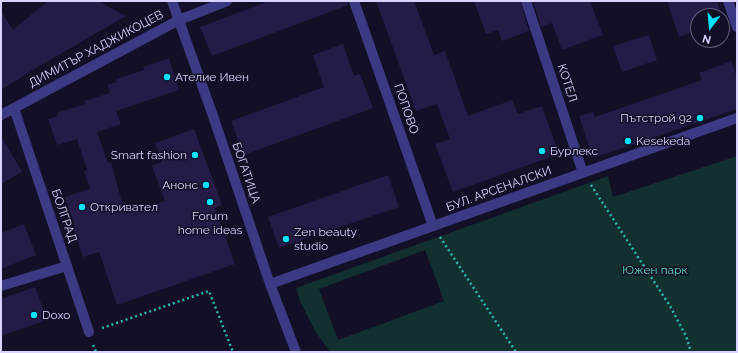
<!DOCTYPE html>
<meta charset="utf-8">
<style>
body{margin:0}
#map{position:relative;width:738px;height:353px;overflow:hidden;background:#130f26;font-family:Raleway,sans-serif}
canvas{display:block}
.frame{position:absolute;inset:0;border:2px solid #d9d4ff;pointer-events:none}
.north{position:absolute;left:690px;top:8px;width:40px;height:40px;box-sizing:border-box;background:#130f26;border:1px solid #625e7d;border-radius:50%;rotate:196deg;font-size:11px;font-weight:700;line-height:16px;text-align:center;color:#d9d4ff}
.north::after{content:'';display:block;margin:auto;width:14px;height:18px;background:#00e5ff;clip-path:polygon(50% 0,100% 100%,50% 72%,0 100%)}
</style>
<div id="map">
<canvas width="738" height="353"></canvas>
<div class="frame"></div>
<div class="north">N</div>
</div>
<script>
const g = document.querySelector('canvas').getContext('2d');
g.lineJoin = 'round';
function fill(path, color) {
  g.fillStyle = color;
  g.fill(path, 'evenodd');
}
function toPath(rows) {
  const path = new Path2D();
  for (const r of rows) {
    path.moveTo(r[0], r[1]);
    for (let i = 2; i < r.length; i += 2) path.lineTo(r[i], r[i + 1]);
  }
  return path;
}
function stroke(path, color, width, dash) {
  g.strokeStyle = color;
  g.lineWidth = width;
  g.lineCap = dash ? 'butt' : 'round';
  g.setLineDash(dash || []);
  g.stroke(path);
}
function drawText(font, color, halo, rows, align = 'center') {
  g.font = font + ' Raleway,sans-serif';
  g.lineWidth = 3;
  g.setLineDash([]);
  g.textBaseline = 'middle';
  g.strokeStyle = halo;
  g.fillStyle = color;
  for (const [text, x, y, turn = 0] of rows) {
    g.save();
    g.translate(x, y);
    g.rotate((+turn || 0) * Math.PI / 180);
    g.textAlign = isNaN(turn) ? turn : align;
    if (halo) g.strokeText(text, 0, 0);
    g.fillText(text, 0, 0);
    g.restore();
  }
}
const green = toPath([
 [737,156,737,352,330,352,315,331,300,301,296,288,608,176,613,197],
 [425,250,444,301,338,340,319,289]
]);
const building = toPath([
 [48,1,98,1,126,16,36,68,1,90,1,11,13,30],
 [269,1,348,1,348,5,212,56,200,27],
 [376,1,414,1,434,55,445,51,468,116,512,100,518,114,542,106,559,154,453,192,435,144,450,139,437,104,416,111],
 [474,1,520,1,529,31,502,41,498,30,486,34],
 [533,1,590,1,603,35,562,50,552,23,541,27],
 [667,1,717,1,722,16,698,16,698,30,679,37],
 [649,35,657,60,622,72,613,46],
 [343,44,354,76,360,74,373,108,244,155,231,121,324,87,313,55],
 [169,58,179,90,116,111,121,124,97,132,108,163,111,162,125,214,165,201,152,166,162,162,155,143,194,129,222,205,215,208,235,264,117,305,99,252,83,257,73,226,75,226,65,197,90,189,84,171,87,170,77,139,57,145,48,119,58,116,57,113,85,104,84,101,110,93,107,85,117,82,116,79,144,70,143,67],
 [731,61,737,77,737,109,593,158,579,116,593,112,595,117,702,80,699,73],
 [1,136,22,172,1,184],
 [388,175,399,207,279,248,268,217],
 [24,224,36,255,1,269,1,233],
 [35,287,47,320,1,336,1,299]
]);
const path = toPath([
 [591,185,670,306,686,336,691,352],
 [440,237,516,352],
 [102,328,209,291,233,352],
 [93,345,96,352]
]);
const minor = toPath([
 [172,1,212,113,270,284,296,352],
 [354,1,433,226],
 [526,1,583,173],
 [728,1,737,27],
 [14,108,89,332],
 [1,115,179,20,227,1],
 [270,284,737,118],
 [1,286,67,266]
]);
const markers = [
 [167,77,4,"#00e5ff"],
 [700,118,4,"#00e5ff"],
 [628,141,4,"#00e5ff"],
 [542,151,4,"#00e5ff"],
 [195,155,4,"#00e5ff"],
 [206,185,4,"#00e5ff"],
 [210,202,4,"#00e5ff"],
 [82,207,4,"#00e5ff"],
 [286,239,4,"#00e5ff"],
 [34,315,4,"#00e5ff"]
];
const streetNames = [
 ["ДИМИТЪР ХАДЖИКОЦЕВ",96,49,-28],
 ["КОТЕЛ",567,83,72],
 ["ПОПОВО",406,109,71],
 ["БОГАТИЦА",246,173,71],
 ["БУЛ. АРСЕНАЛСКИ",499,189,-20],
 ["БОЛГРАД",64,216,71]
];
const poiNames = [
 ["Ателие Ивен",175,77],
 ["Пътстрой 92",692,118,"right"],
 ["Kesekeda",636,141],
 ["Бурлекс",550,151],
 ["Smart fashion",187,155,"right"],
 ["Анонс",198,185,"right"],
 ["Откривател",90,207],
 ["Forum",210,216,"center"],
 ["home ideas",210,230,"center"],
 ["Zen beauty",294,232],
 ["studio",294,246],
 ["Doxo",42,315]
];
const parkNames = [
 ["Южен парк",655,270]
];
fill(green, '#12302f');
fill(building, '#241b47');
stroke(path, '#2fb8b0', 2.5, [2, 3]);
stroke(minor, '#3d3a85', 10);
for (const [x, y, r, color] of markers) {
  const dot = new Path2D();
  dot.arc(x, y, r, 0, 2 * Math.PI);
  g.fillStyle = color;
  g.fill(dot);
  stroke(dot, '#130f26', 1.5);
}
drawText('12px', '#d9d4ff', '#130f26', streetNames);
drawText('12px', '#d9d4ff', '#130f26', poiNames, 'left');
drawText('12px', '#5fe0c0', '#130f26', parkNames);
</script>
